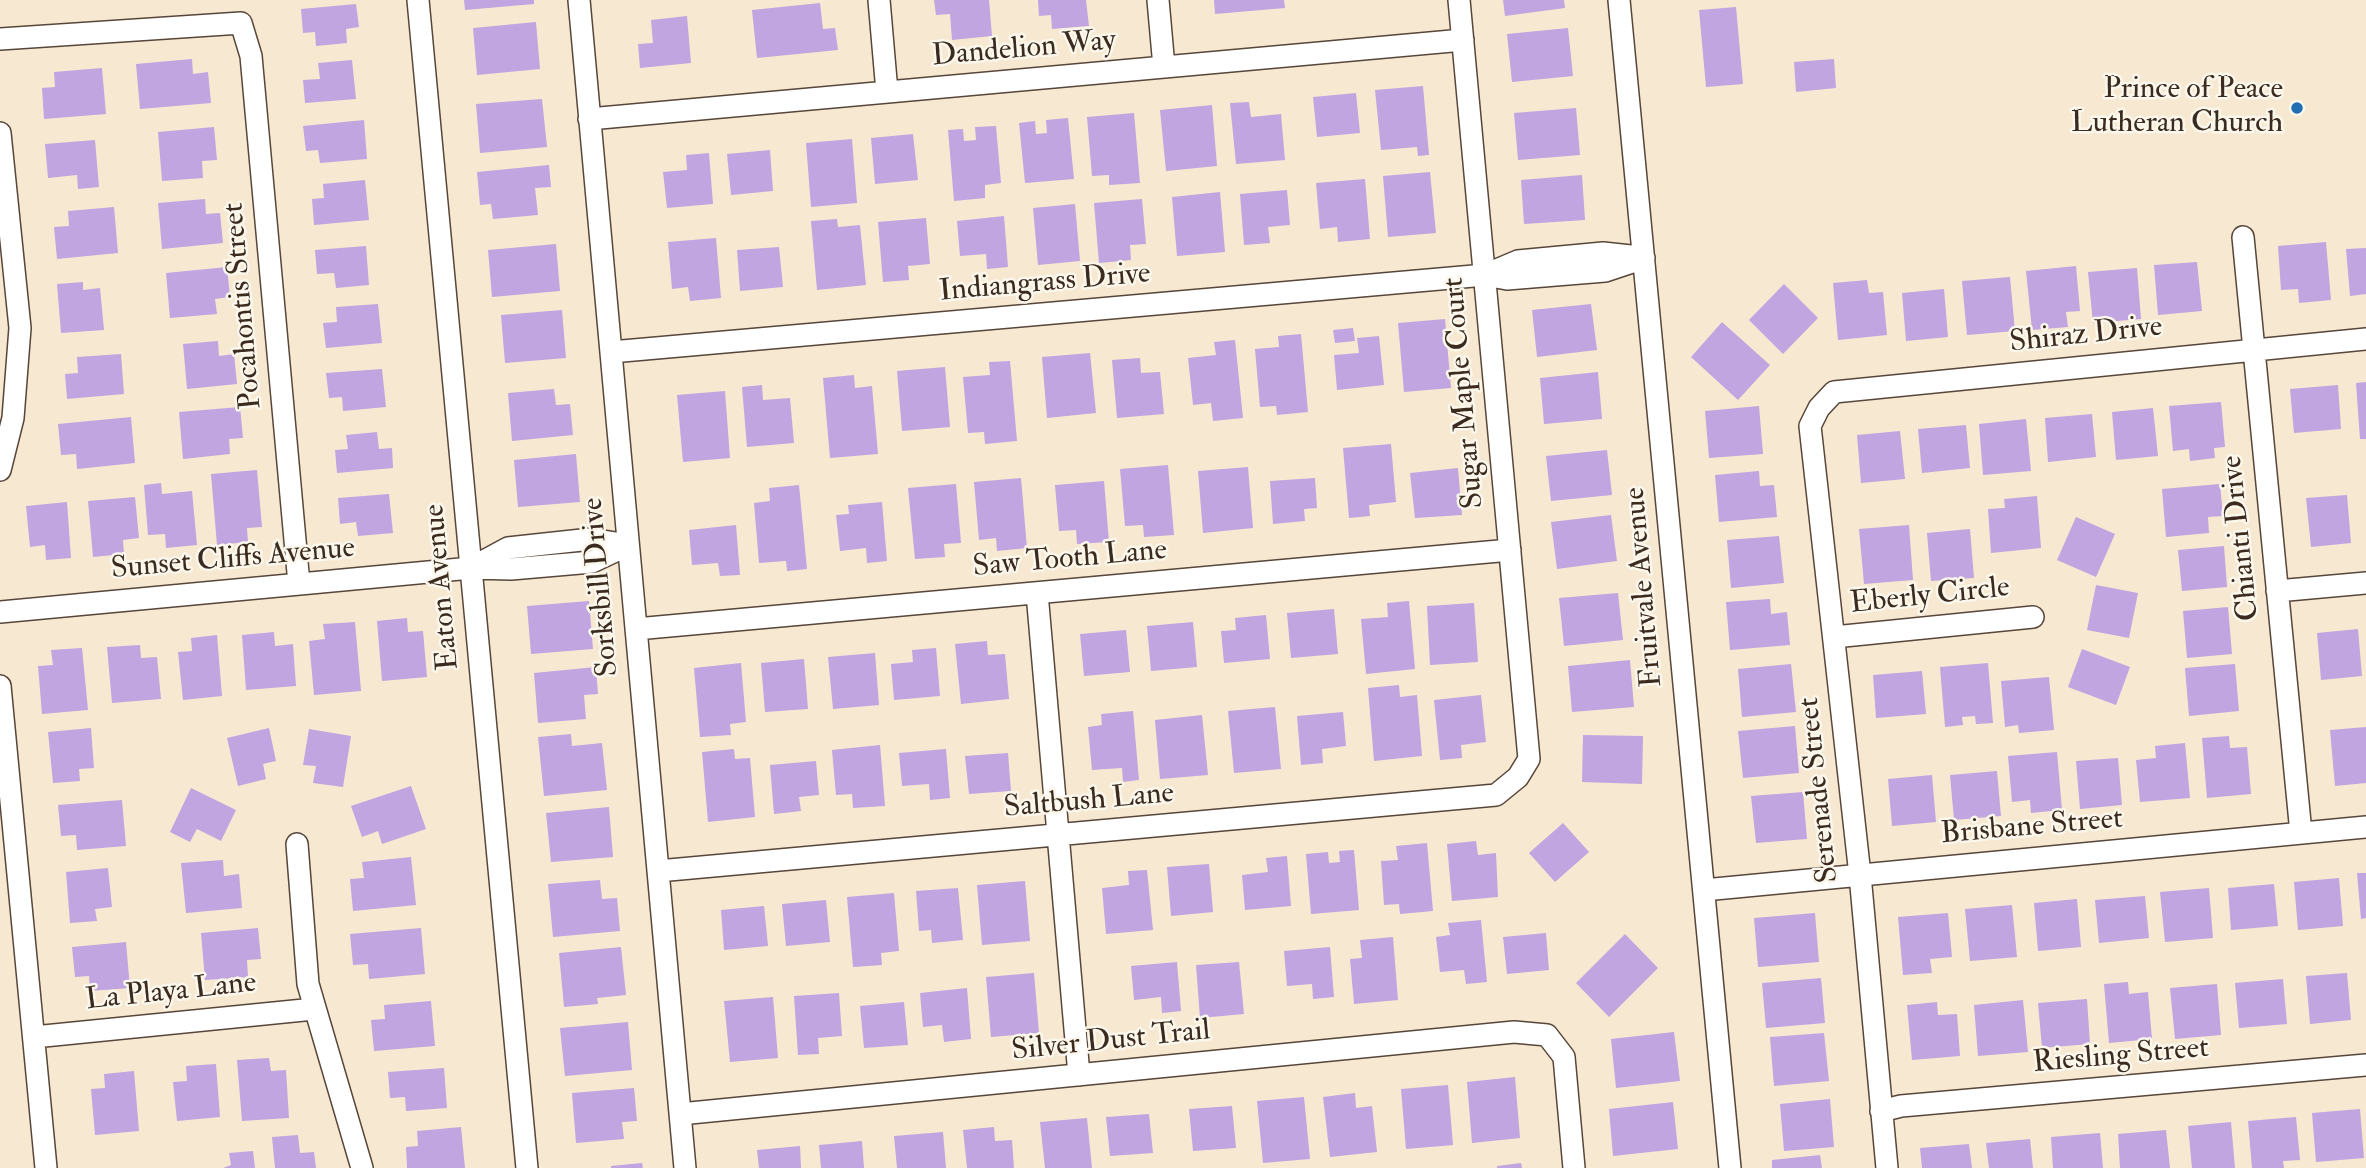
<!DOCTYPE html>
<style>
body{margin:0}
canvas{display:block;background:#f6e8d1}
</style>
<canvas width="2366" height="1168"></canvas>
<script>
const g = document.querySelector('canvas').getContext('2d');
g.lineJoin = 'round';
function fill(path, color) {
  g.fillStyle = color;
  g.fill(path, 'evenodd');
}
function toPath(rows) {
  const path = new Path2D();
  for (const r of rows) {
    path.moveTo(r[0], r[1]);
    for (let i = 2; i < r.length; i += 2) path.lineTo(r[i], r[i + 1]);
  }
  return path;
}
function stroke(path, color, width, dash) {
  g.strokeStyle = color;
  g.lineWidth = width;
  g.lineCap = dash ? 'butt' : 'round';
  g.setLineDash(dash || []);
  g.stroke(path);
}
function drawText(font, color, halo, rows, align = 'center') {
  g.font = font + ' "IM FELL Double Pica",serif';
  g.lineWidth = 5;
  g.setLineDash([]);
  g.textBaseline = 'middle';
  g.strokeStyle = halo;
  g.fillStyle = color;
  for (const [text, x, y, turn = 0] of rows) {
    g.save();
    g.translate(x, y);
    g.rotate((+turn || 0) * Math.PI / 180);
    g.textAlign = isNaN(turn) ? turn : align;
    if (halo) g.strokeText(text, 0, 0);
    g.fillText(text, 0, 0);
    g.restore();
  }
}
const building = toPath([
 [464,0,534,0,534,4,465,10],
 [934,0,989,0,992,36,952,40,950,14,936,15],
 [1038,0,1086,0,1089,26,1052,29,1051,15,1039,16],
 [1214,0,1284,0,1285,8,1215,14],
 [1503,0,1564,0,1565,8,1505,16],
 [820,3,823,29,835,28,838,50,757,58,752,10],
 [356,4,359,27,346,29,347,43,316,46,315,32,303,33,301,9],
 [1736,7,1743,84,1706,87,1699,10],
 [687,16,691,63,640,68,638,44,653,43,651,20],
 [536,22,540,69,477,75,473,28],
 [1568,28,1573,76,1512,82,1507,34],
 [192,59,193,74,208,72,211,103,140,109,136,64],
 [1834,59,1836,88,1796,92,1794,62],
 [352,60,356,99,305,103,303,80,320,79,318,63],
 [102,68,106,114,44,119,42,88,55,87,54,72],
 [1423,86,1429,155,1418,156,1417,147,1381,150,1375,90],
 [1356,93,1360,133,1317,137,1313,97],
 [542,99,547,147,480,153,476,104],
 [1249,102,1251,117,1281,114,1285,160,1236,164,1230,103],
 [1212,105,1217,166,1166,171,1160,110],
 [1576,108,1580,155,1518,160,1514,113],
 [1134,113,1140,183,1109,185,1109,175,1092,176,1087,117],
 [1068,118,1074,179,1025,183,1019,123,1035,121,1036,134,1047,133,1046,120],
 [364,120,367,159,320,163,318,150,306,151,303,126],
 [996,126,1001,183,985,185,985,198,954,201,948,130,963,129,964,141,976,140,975,127],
 [214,127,217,160,202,161,203,178,162,181,158,132],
 [913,134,918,180,875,184,871,138],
 [852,139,857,203,811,207,806,143],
 [95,140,99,187,78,189,77,175,48,178,45,144],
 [770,150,773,191,731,195,727,154],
 [709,153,713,204,667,208,663,172,687,170,686,155],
 [549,165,551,187,535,188,538,215,493,219,491,204,480,205,477,172],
 [1430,172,1436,233,1388,237,1383,176],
 [1582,175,1585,220,1524,224,1521,180],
 [1365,179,1370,239,1338,242,1337,227,1320,229,1316,183],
 [365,180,369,220,314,225,312,199,324,198,323,184],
 [1287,190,1290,225,1268,227,1270,243,1244,245,1240,194],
 [1220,192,1225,252,1177,256,1172,197],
 [205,199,206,214,220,213,223,243,162,249,158,203],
 [1142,199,1146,244,1130,245,1131,260,1099,263,1094,203],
 [1075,204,1080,261,1038,265,1033,208],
 [114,207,118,253,57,259,54,227,69,226,68,211],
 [1004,216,1008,267,987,269,986,254,960,256,957,221],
 [926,218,930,264,908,266,909,280,883,282,878,222],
 [837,219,838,227,860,225,866,285,817,290,811,221],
 [716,238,721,298,690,301,688,287,672,289,668,242],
 [2326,242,2331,300,2299,303,2298,289,2281,290,2278,246],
 [556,244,560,291,492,297,488,250],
 [366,246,369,285,336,288,334,273,317,274,315,250],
 [779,247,783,287,740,291,737,250],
 [2366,248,2366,294,2350,296,2346,249],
 [2197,262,2202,311,2158,315,2154,265],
 [2076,266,2080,311,2066,312,2068,327,2032,330,2026,271],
 [227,267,230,297,215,299,217,314,170,318,166,273],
 [2137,268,2141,319,2093,323,2088,272],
 [2010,277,2015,331,1967,335,1962,281],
 [1867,280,1869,293,1883,292,1887,335,1838,340,1833,283],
 [83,282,83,290,100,288,104,330,61,333,57,284],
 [1784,284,1818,318,1783,354,1749,320],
 [1944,289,1948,337,1906,341,1902,293],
 [378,304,382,343,326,348,323,323,337,322,336,307],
 [1591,304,1597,350,1537,357,1532,310],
 [562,310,566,358,505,363,501,315],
 [1445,319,1451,388,1404,392,1398,323],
 [1722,322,1770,365,1738,400,1691,357],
 [1353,328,1355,341,1335,343,1333,330],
 [1301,334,1308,412,1277,415,1276,406,1260,407,1255,349,1279,347,1278,336],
 [1379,336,1384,385,1337,390,1334,355,1359,353,1357,338],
 [1235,340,1243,418,1213,421,1211,403,1193,405,1188,358,1216,355,1214,342],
 [218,341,219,356,234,354,237,384,187,389,183,344],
 [1090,353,1096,413,1047,418,1042,357],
 [121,354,124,394,67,399,65,374,78,373,77,357],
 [1140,358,1141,373,1160,372,1164,414,1117,418,1112,360],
 [1010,361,1017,441,985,444,984,432,968,433,963,377,990,375,989,362],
 [945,367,950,427,902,431,897,371],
 [382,369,386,407,343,411,342,397,329,398,326,373],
 [1598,372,1602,419,1544,424,1540,378],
 [854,375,855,388,872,386,878,454,830,458,823,378],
 [2366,382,2366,439,2360,439,2356,383],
 [762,385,763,400,790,398,794,443,747,447,742,387],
 [2338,385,2341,429,2294,433,2290,389],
 [554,389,556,405,570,404,573,435,512,441,508,393],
 [725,391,730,458,683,462,677,395],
 [2221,402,2225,447,2214,448,2215,458,2190,461,2189,449,2173,451,2169,406],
 [1759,406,1763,454,1709,458,1705,411],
 [240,407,243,438,229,439,230,454,183,459,179,412],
 [2153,408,2158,456,2116,460,2112,412],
 [2092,414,2096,457,2048,462,2045,418],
 [131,417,135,463,77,469,76,454,61,455,58,424],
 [2026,419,2031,471,1983,475,1979,424],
 [1966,425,1970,468,1922,473,1918,429],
 [1900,431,1905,479,1861,483,1857,435],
 [377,432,379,449,392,448,393,468,337,473,335,450,348,449,346,435],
 [1391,444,1396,502,1369,505,1370,516,1349,518,1343,448],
 [1607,450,1612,495,1551,501,1546,456],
 [576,454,580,502,518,507,514,460],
 [1168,465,1174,535,1144,537,1143,525,1125,526,1120,469],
 [1248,467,1253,528,1203,533,1198,471],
 [1458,468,1462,515,1415,518,1410,473],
 [257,470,262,527,247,528,248,542,217,545,211,474],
 [1759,471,1760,486,1774,485,1777,517,1719,522,1715,475],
 [1021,478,1027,548,997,551,996,538,979,540,974,482],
 [1315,478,1317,508,1304,509,1305,521,1273,524,1270,481],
 [1104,481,1109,542,1077,544,1076,530,1059,531,1055,485],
 [161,483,162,494,192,491,197,545,166,548,165,534,148,535,144,485],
 [956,484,961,543,944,544,945,557,915,559,908,488],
 [2220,484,2223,516,2208,517,2209,533,2166,537,2162,489],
 [799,485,807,569,787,571,786,561,759,563,754,503,770,501,769,488],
 [389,494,393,533,358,536,356,522,340,524,338,498],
 [2347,495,2351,543,2311,547,2306,498],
 [2037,496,2041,548,1991,553,1988,509,2005,508,2004,499],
 [135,497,139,538,123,540,124,554,93,557,88,501],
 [67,502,71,558,46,560,45,545,30,547,26,506],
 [882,502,887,561,867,563,866,548,840,551,836,515,849,514,848,505],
 [1611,515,1617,561,1557,569,1551,522],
 [2076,517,2115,534,2096,577,2057,560],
 [736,525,740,575,720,576,718,563,692,565,689,530],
 [1909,525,1913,580,1864,584,1859,529],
 [1970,529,1974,578,1931,581,1927,533],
 [1779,536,1784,583,1731,588,1727,540],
 [2224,546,2227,587,2182,591,2178,550],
 [2096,585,2138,593,2129,638,2087,630],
 [1618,593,1623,640,1564,646,1559,598],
 [1770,599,1771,614,1787,612,1790,645,1730,650,1726,602],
 [589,601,593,649,531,654,527,606],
 [1409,601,1415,669,1366,674,1361,619,1388,617,1387,603],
 [1474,603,1478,662,1430,665,1427,606],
 [2228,607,2232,654,2187,658,2183,611],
 [1334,609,1338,654,1291,658,1287,613],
 [1266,615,1270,659,1224,663,1221,631,1236,630,1235,618],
 [407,618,408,632,423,631,427,677,382,681,377,621],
 [355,622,361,691,314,695,309,641,325,639,323,624],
 [1193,622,1197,667,1151,671,1147,626],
 [2358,629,2362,676,2321,680,2317,633],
 [1126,630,1130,672,1084,676,1080,634],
 [274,632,275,646,293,644,296,686,246,690,242,635],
 [217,635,222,696,183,700,178,652,192,651,191,638],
 [987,641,988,655,1005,654,1009,699,961,704,955,644],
 [140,645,141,658,157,657,161,699,112,703,107,647],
 [82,648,88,710,42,714,38,666,53,665,51,650],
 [936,648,940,696,894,700,891,664,913,662,912,650],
 [2082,649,2130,667,2116,705,2068,687],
 [875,653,879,705,833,709,828,657],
 [804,659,808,709,765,712,761,663],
 [1630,660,1634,707,1572,712,1568,666],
 [741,663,746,722,730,724,731,735,700,737,694,668],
 [1988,663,1993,723,1976,724,1975,716,1962,717,1963,725,1945,727,1940,667],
 [1791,664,1796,712,1742,717,1738,669],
 [2235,664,2239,711,2189,716,2185,668],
 [596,667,598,694,584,695,586,719,538,723,534,673],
 [1922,671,1926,714,1876,718,1873,675],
 [2049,677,2054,730,2019,733,2018,725,2005,727,2001,681],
 [1399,685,1400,697,1417,695,1422,756,1374,761,1368,688],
 [1481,695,1486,742,1461,745,1462,758,1440,760,1434,700],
 [1275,707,1281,769,1234,773,1228,711],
 [1133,711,1139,780,1123,782,1122,768,1092,770,1088,727,1102,725,1101,714],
 [1343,712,1346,746,1322,749,1323,763,1301,765,1297,716],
 [1202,715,1208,775,1160,779,1155,720],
 [1795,726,1799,773,1743,778,1738,731],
 [2366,727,2366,783,2335,786,2330,730],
 [91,728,94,768,79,769,80,781,53,783,48,732],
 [269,728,276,761,263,764,266,779,238,786,227,738],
 [309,729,351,736,343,787,313,783,316,766,303,765],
 [571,734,572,746,602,743,607,790,544,796,538,737],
 [1583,735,1643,736,1642,784,1582,782],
 [2229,736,2230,748,2247,747,2251,794,2207,798,2202,738],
 [2185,743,2190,798,2140,802,2136,760,2156,758,2155,746],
 [880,745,885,806,853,808,852,794,836,795,832,750],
 [734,749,735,759,750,758,755,817,708,822,702,752],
 [946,749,950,798,930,800,929,784,902,786,899,753],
 [2057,752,2062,810,2031,813,2030,800,2012,802,2008,756],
 [1008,753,1011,791,969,794,965,756],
 [2118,758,2122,805,2080,809,2076,761],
 [816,761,819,795,799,797,801,811,774,814,770,765],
 [1997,771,2001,816,1954,820,1950,775],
 [1932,775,1936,822,1892,826,1888,779],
 [411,786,426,829,382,844,378,831,362,837,351,806],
 [191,788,236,810,221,841,197,829,190,842,170,832],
 [1803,792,1807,839,1756,843,1751,796],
 [122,800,126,846,77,850,76,835,61,836,58,805],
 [609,807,613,857,551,862,546,813],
 [1563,823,1589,852,1555,882,1529,853],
 [1476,841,1478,855,1496,853,1498,897,1452,901,1447,844],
 [1427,843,1433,911,1400,914,1399,904,1384,905,1381,861,1398,860,1396,846],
 [1354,850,1359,910,1311,914,1306,854,1328,852,1329,863,1340,862,1339,851],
 [1287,856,1291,906,1245,910,1242,875,1268,872,1266,858],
 [411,857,416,905,353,911,350,879,364,878,362,862],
 [223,860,224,876,239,874,242,908,186,913,181,863],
 [1209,864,1213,912,1171,916,1167,867],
 [108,868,112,907,95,909,97,921,70,923,66,872],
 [1147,870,1153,930,1106,934,1102,888,1129,885,1128,871],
 [2357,873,2366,873,2366,918,2361,919],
 [2339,878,2343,926,2298,930,2294,882],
 [600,880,602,899,617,898,620,931,553,937,548,884],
 [1025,881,1030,941,982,945,977,885],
 [2274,884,2278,926,2231,930,2228,888],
 [958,888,963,940,932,943,931,930,919,931,916,891],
 [2209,888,2213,938,2165,942,2160,892],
 [894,893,899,951,881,953,882,965,853,967,847,897],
 [2145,896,2149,938,2099,943,2095,900],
 [2077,899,2081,947,2038,951,2034,903],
 [826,900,830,942,786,946,782,904],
 [2012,905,2017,957,1970,961,1965,909],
 [764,906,768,946,724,950,721,910],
 [1815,913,1819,962,1758,967,1754,918],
 [1948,913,1952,957,1930,959,1932,973,1903,975,1898,917],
 [1481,920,1487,982,1466,984,1464,970,1440,972,1436,937,1450,935,1448,923],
 [258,928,261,959,247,960,248,977,205,980,201,933],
 [421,928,425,974,369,979,368,964,353,965,350,934],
 [1546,933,1549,970,1507,974,1503,937],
 [1625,934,1658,968,1609,1017,1576,983],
 [1393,937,1398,1000,1354,1004,1350,959,1362,958,1360,940],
 [126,942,130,988,90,991,89,976,75,977,72,947],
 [621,947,626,995,597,998,598,1004,564,1007,559,953],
 [1330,947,1334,997,1313,999,1312,984,1287,986,1284,951],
 [1177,962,1181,1011,1162,1013,1161,997,1134,1000,1131,966],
 [1239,962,1244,1014,1200,1018,1196,965],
 [1034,973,1039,1033,991,1037,986,977],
 [2347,973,2351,1020,2310,1024,2306,976],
 [1821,978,1825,1023,1766,1028,1762,983],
 [2283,979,2287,1024,2239,1028,2235,983],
 [2128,982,2129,994,2148,992,2152,1039,2109,1043,2104,984],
 [2217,984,2221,1035,2175,1039,2170,988],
 [967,988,971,1039,944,1042,942,1025,923,1027,920,993],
 [839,993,842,1036,818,1038,819,1054,798,1055,794,996],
 [773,997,778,1058,730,1062,724,1001],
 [2087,999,2090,1044,2042,1048,2038,1003],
 [2023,1000,2028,1052,1978,1056,1974,1005],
 [431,1001,435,1046,374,1051,371,1020,385,1019,384,1005],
 [904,1002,908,1045,864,1048,860,1006],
 [1937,1002,1938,1015,1957,1014,1960,1056,1912,1060,1907,1005],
 [628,1022,632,1070,565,1076,560,1028],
 [1674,1032,1680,1081,1616,1088,1611,1039],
 [1824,1033,1829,1081,1774,1086,1770,1037],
 [269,1058,271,1071,286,1070,289,1118,242,1121,237,1060],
 [216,1064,220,1117,177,1121,173,1082,187,1081,186,1066],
 [444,1068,447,1108,406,1111,405,1097,390,1098,388,1072],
 [134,1071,139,1131,95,1135,91,1089,105,1088,104,1074],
 [1515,1077,1520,1138,1472,1143,1467,1082],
 [1448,1085,1453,1145,1406,1149,1401,1089],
 [634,1088,637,1121,622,1122,624,1139,576,1143,572,1093],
 [1355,1093,1356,1108,1372,1106,1377,1152,1330,1157,1323,1097],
 [1304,1097,1310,1159,1263,1163,1257,1101],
 [1830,1099,1834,1147,1784,1151,1780,1104],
 [1673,1102,1678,1149,1613,1156,1609,1109],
 [1232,1106,1236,1148,1193,1151,1189,1109],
 [2360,1109,2364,1158,2316,1162,2312,1113],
 [1149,1114,1153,1153,1110,1156,1106,1117],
 [2296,1117,2300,1160,2283,1161,2284,1168,2252,1168,2248,1121],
 [1087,1118,1092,1168,1045,1168,1040,1122],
 [2231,1122,2235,1168,2192,1168,2188,1126],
 [461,1127,465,1168,407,1168,406,1147,418,1146,417,1131],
 [994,1127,995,1141,1012,1140,1014,1168,967,1168,963,1130],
 [2166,1130,2170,1168,2120,1168,2118,1134],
 [943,1132,946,1168,897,1168,894,1136],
 [2100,1133,2103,1168,2053,1168,2051,1137],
 [298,1135,300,1153,314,1152,316,1168,275,1168,272,1137],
 [2030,1139,2033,1168,1989,1168,1986,1143],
 [862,1141,864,1168,821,1168,819,1145],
 [1969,1144,1972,1168,1922,1168,1920,1148],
 [800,1146,801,1168,759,1168,757,1150],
 [253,1151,255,1168,223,1168,231,1165,229,1153],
 [1820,1155,1822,1168,1772,1168,1772,1160],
 [642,1163,643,1168,611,1168,611,1166],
 [1521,1163,1522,1168,1497,1168,1497,1166]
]);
const minor = toPath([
 [418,0,527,1168],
 [579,0,685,1168],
 [879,0,887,92],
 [1158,0,1164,67],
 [1619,0,1730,1168],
 [0,39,241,23,251,56,299,584],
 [589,119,1463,40],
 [0,133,20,328,13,418,0,470],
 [2243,237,2301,833],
 [1485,275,1518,261,1603,253,1640,257],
 [611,352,1485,275,1507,279,1605,271,1644,258],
 [2277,591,2366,583],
 [1037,593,1079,1075],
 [0,612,471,568,511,569,592,562,628,545,591,539,508,548,471,568],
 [636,629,1510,550],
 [1834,637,2033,617],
 [0,686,46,1168],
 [297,844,308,984,362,1168],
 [658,871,1496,795,1518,777,1529,759,1459,0],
 [1704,890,2366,827],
 [34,1037,314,1009],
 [1881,1111,1901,1106,2366,1065],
 [680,1114,1514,1032,1547,1035,1564,1057,1574,1168],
 [1887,1168,1860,875,1810,426,1819,408,1834,392,2366,339]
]);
const markers = [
 [2297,108,7,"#1f6fb2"]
];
const streetNames = [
 ["Dandelion Way",1024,50,-5],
 ["Indiangrass Drive",1045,284,-5],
 ["Pocahontis Street",244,306,-95],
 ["Shiraz Drive",2086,336,-6],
 ["Sugar Maple Court",1465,393,-95],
 ["Chianti Drive",2242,538,-96],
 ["Sunset Cliffs Avenue",233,560,-5],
 ["Saw Tooth Lane",1070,560,-5],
 ["Eaton Avenue",443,587,-95],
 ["Sorksbill Drive",602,587,-95],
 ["Fruitvale Avenue",1645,587,-95],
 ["Eberly Circle",1930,597,-6],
 ["Serenade Street",1820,790,-96],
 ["Saltbush Lane",1089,802,-5],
 ["Brisbane Street",2032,828,-5],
 ["La Playa Lane",171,993,-6],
 ["Silver Dust Trail",1111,1042,-6],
 ["Riesling Street",2121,1057,-5]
];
const poiNames = [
 ["Prince of Peace",2283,91],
 ["Lutheran Church",2283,125]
];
fill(building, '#c0a5e1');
stroke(minor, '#574639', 24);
stroke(minor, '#fff', 21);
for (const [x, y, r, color] of markers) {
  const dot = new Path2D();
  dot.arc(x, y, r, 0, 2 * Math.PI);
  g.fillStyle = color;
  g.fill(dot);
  stroke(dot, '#fbf7ec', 2.5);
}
drawText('30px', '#3b2a1e', '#fbf7ec', streetNames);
drawText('30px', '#3b2a1e', '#fbf7ec', poiNames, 'right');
</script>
